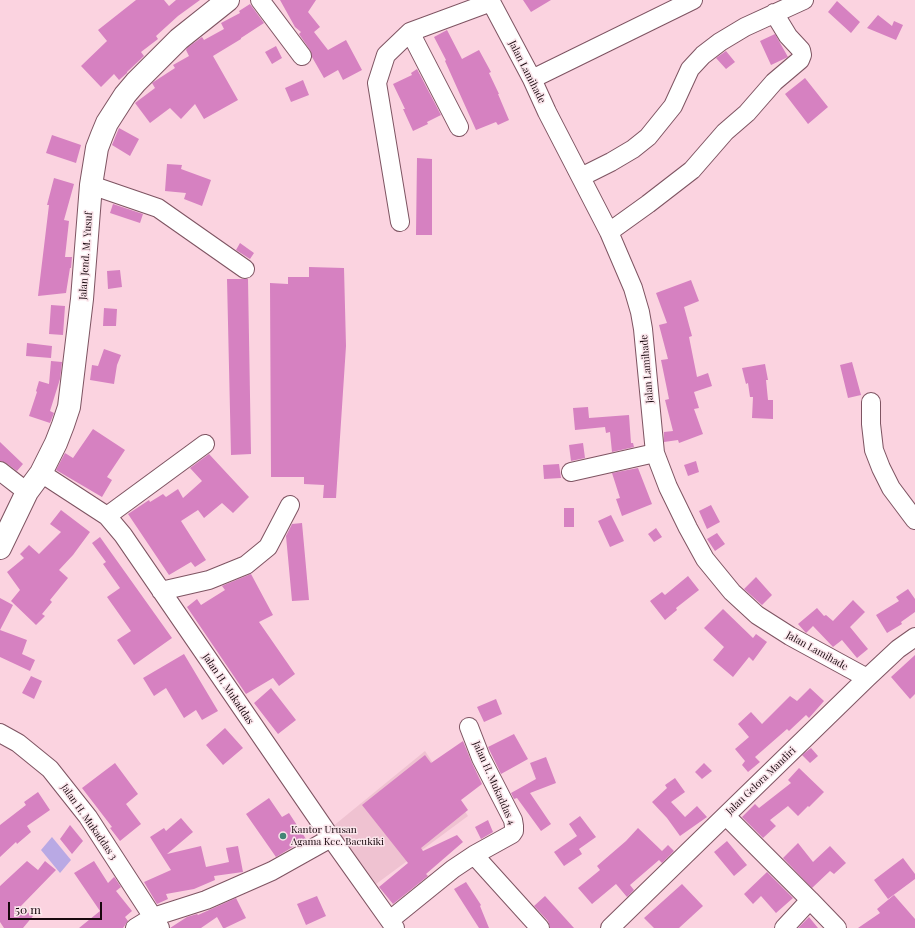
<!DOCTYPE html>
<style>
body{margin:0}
#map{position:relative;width:915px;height:928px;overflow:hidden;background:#fbd3e0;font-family:"Playfair Display",serif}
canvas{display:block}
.scale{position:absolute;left:8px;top:902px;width:94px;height:18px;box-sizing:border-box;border:2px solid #18080e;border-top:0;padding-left:5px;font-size:12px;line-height:14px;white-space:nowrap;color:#18080e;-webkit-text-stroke:3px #fbe6ec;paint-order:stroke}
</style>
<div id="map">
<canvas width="915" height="928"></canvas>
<div class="scale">50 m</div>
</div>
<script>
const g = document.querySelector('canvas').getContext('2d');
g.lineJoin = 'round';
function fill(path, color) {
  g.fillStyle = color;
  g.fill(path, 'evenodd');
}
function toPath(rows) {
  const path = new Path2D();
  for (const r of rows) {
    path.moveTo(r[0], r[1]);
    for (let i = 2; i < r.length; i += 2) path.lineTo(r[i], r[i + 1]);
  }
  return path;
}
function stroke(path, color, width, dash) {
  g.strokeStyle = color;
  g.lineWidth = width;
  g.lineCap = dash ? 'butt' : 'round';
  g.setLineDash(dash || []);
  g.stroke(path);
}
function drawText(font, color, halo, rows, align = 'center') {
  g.font = font + ' "Playfair Display",serif';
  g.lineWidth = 3;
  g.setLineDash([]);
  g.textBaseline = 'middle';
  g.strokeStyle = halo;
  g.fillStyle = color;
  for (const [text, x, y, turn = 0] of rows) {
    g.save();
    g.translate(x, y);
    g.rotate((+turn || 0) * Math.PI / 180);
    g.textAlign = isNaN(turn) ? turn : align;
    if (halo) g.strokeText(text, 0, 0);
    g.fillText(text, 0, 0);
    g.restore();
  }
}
const built = toPath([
 [425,751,468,816,372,887,332,827]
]);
const green = toPath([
 [52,837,71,860,60,873,41,850]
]);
const building = toPath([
 [136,0,164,0,169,6,176,0,200,0,178,16,156,36,158,39,141,52,144,56,127,72,127,73,119,80,114,74,101,87,81,66,107,41,98,30],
 [280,0,316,0,308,12,320,27,314,32,328,50,346,40,362,70,343,80,338,70,324,78,312,57,310,50,299,34,301,32,295,27],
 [523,0,551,0,531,12],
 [837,1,860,22,851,33,828,12],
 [250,4,264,23,241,38,241,39,213,56,238,100,204,119,195,104,181,119,170,108,150,123,135,103,155,88,152,83,155,81,175,68,173,65,189,56,186,50,187,48,202,37,204,40,224,29,221,23,240,13,239,11],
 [878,15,892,26,894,21,903,25,896,40,867,28],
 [447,30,462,59,479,50,491,72,489,73,499,94,498,94,509,120,498,125,496,122,476,130,445,61,446,60,434,37],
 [775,34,788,57,771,65,760,41],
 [276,46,282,58,272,64,265,52],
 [726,51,735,62,726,69,716,58],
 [417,69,441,115,427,122,428,124,413,131,403,109,405,109,393,84,412,75,411,73],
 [805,78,828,107,808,124,785,94],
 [303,80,309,95,291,102,285,88],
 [119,128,139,139,130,156,112,145],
 [52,135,81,145,76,163,46,153],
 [417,158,432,159,432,235,416,235],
 [167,164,182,165,181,169,211,180,202,206,184,199,186,193,165,191],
 [54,178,74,184,64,220,69,221,65,257,72,257,71,268,70,268,66,293,38,296,49,205,47,205],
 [113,204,143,214,140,223,110,213],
 [240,243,254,253,250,259,236,250],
 [309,267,344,268,346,346,336,498,323,498,324,485,304,484,304,477,271,477,270,283,288,284,288,277,309,277],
 [120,270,122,287,108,289,107,271],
 [227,279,248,279,251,454,231,455],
 [691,280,699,301,684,307,692,336,689,337,697,377,708,373,712,386,694,392,699,408,694,409,703,434,679,443,678,440,664,442,664,432,673,431,665,400,669,399,661,360,668,359,659,325,667,323,656,293],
 [51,305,65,306,63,335,49,334],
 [104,308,117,309,116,326,103,326],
 [27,343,52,346,51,358,26,356],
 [104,349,121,355,117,365,114,384,90,380,92,365,98,366],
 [51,361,62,362,60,379,50,411,54,413,50,423,29,416,37,392,36,391,39,381,49,384],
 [852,362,861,395,848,398,840,365],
 [765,364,768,380,766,380,768,400,773,400,773,419,752,418,753,397,750,397,748,383,746,384,742,368],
 [588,407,589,418,629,415,631,443,633,443,634,447,612,452,610,432,606,433,605,427,575,430,573,408],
 [93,429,125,450,107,477,112,480,102,497,56,470,65,453,73,458],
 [0,442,23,464,17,471,6,463,0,461],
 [583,443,585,458,571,461,569,445],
 [209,454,249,497,233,513,222,503,204,518,198,510,181,521,206,560,195,567,191,562,169,575,128,514,149,500,150,502,163,494,166,497,178,489,183,498,202,481,190,468],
 [696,461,699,472,688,476,684,465],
 [559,464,561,478,544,479,543,465],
 [638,468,652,504,622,516,616,499,620,498,612,473],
 [711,505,720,522,707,529,699,511],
 [564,508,574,508,574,527,564,527],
 [61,510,90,532,73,555,59,570,68,578,50,600,52,602,42,614,45,616,36,625,11,601,20,590,7,572,24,558,20,554,29,545,39,554,61,532,50,524],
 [611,515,624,541,610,547,598,521],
 [302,523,309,600,292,601,286,536,292,524],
 [656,528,662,537,654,542,648,534],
 [717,533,725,544,715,551,707,539],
 [100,537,172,638,134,665,117,640,131,631,107,597,120,588,103,564,106,562,92,543],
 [251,574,273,615,259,622,295,674,279,686,273,678,246,694,187,607,197,599,201,605,225,590,222,586,224,585],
 [688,576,699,590,676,608,677,610,665,620,650,601,662,592,665,595],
 [756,577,772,595,762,605,744,589],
 [908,589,915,599,915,612,901,622,902,624,887,633,876,615,899,601,896,597],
 [0,598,13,605,0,630,27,640,22,654,35,660,30,671,0,657],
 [853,600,865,612,850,627,868,649,857,658,842,640,833,647,813,626,806,633,798,624,817,608,824,616,826,615,833,621],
 [723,609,753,638,756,634,767,642,753,661,749,657,733,677,713,660,724,647,704,628],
 [184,654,218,711,202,720,196,710,184,718,166,688,154,696,143,678],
 [915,655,915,694,910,699,891,677],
 [31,676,42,681,34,699,22,693],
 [271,688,296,720,278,734,254,703],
 [810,688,824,701,809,718,806,715,789,731,787,729,755,757,760,762,748,772,742,765,745,761,735,749,749,737,738,724,751,712,762,724,790,696,797,701],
 [496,699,502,714,484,722,477,707],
 [225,728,243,748,223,765,206,745],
 [514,734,528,759,501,774,488,747],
 [463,741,472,763,482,784,461,800,468,810,421,848,423,851,457,835,463,842,426,874,428,876,393,904,379,887,408,863,362,805,425,755,431,763],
 [811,748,818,756,810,763,802,755],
 [546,757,556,783,530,793,551,824,541,831,517,798,514,799,511,793,536,779,530,763],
 [115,763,138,794,126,804,141,824,120,841,110,828,112,827,82,788],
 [704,763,712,771,702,779,695,772],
 [799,768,824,792,809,807,808,806,798,816,788,806,770,820,776,826,763,838,742,817,755,804,759,808,791,783,788,780],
 [675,778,685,792,671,802,685,817,697,806,707,817,680,836,667,818,652,802,667,788,665,785],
 [38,792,50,810,27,826,31,832,17,844,16,842,0,857,0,825,26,805,24,802],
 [269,798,282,817,289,813,306,839,276,857,246,814],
 [580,816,596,837,579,849,582,854,564,866,554,852,577,836,569,824],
 [181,818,193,832,167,854,201,846,206,867,229,862,226,848,238,846,243,872,214,876,215,880,194,889,166,894,168,899,157,904,144,882,171,870,150,837,164,828,166,831],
 [488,820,493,832,481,839,475,827],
 [70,825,83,841,72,854,60,839],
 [638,828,662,851,668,845,674,851,662,863,659,860,630,885,634,890,627,897,616,884,592,904,578,888,600,870,597,866,626,841],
 [727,841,747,865,734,876,714,852],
 [798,843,813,862,830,846,846,863,834,874,830,871,812,888,783,858],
 [903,858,915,874,915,879,888,899,874,880],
 [27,861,38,870,45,861,56,870,20,907,33,916,23,928,4,928,0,922,0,886],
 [94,861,108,883,114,877,115,878,121,887,116,891,132,911,125,917,128,921,123,928,79,928,100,911,74,873],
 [767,872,793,898,776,913,761,896,753,904,744,894],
 [466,882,481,905,480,906,489,928,479,928,454,889],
 [682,884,703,906,679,928,654,928,644,918],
 [894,895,915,919,915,928,858,928,880,913,877,909],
 [317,896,326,916,306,925,297,904],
 [545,896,574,928,550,928,548,921,534,906],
 [236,898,246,918,225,928,223,928,217,917,201,928,170,928,187,917,197,914,198,915],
 [809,917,818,928,798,928]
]);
const minor = toPath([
 [260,0,302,56],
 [490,0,532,79,547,112,609,232,633,288,640,312,643,329,655,453,668,487,688,528,705,559,732,592,757,615,790,636,867,678],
 [410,32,459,127],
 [532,79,693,0],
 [581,177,611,162,633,149,648,137,673,106,690,69,703,55,720,42,745,27,804,0],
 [91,185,158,208,245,269],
 [400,222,377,83,386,55,410,32,491,2],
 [609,232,648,204,692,170,725,132,747,113,774,82,800,60,802,55,801,50,788,36,774,13],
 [871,402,871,424,874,450,881,468,891,488,915,520],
 [0,471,27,492],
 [571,472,655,453],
 [41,473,107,516,123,535,331,838,395,928],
 [107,516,205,444],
 [161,591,209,580,246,565,268,547,290,505],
 [0,733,18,743,50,769,88,817,160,928],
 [726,816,810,900,784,928],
 [474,855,540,928],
 [810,900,837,928],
 [390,920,453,869,474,855,512,834,514,831,514,826,513,820,481,758,469,727],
 [135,928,153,917,206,900,272,871,331,838],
 [610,928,867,678,898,649,915,637]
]);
const highway = toPath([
 [0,548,27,492,41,473,56,443,63,425,69,407,82,299,91,185,97,148,102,135,107,123,125,95,136,82,179,39,228,0]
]);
const markers = [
 [283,836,4,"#438576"]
];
const streetNames = [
 ["Jalan Lamihade",527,72,63],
 ["Jalan Jend. M. Yusuf",86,256,-86],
 ["Jalan Lamihade",647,369,-95],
 ["Jalan Lamihade",817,651,29],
 ["Jalan H. Mukaddas",228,689,56],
 ["Jalan Gelora Mandiri",761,781,-44],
 ["Jalan H. Mukaddas 4",494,783,66],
 ["Jalan H. Mukaddas 3",89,822,55]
];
const poiNames = [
 ["Kantor Urusan",291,830],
 ["Agama Kec. Bacukiki",291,842]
];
fill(built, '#efc2d1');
fill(green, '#b9a9e4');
fill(building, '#d681c1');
stroke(minor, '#7e5462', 20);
stroke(highway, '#7e5462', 24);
stroke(minor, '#fff', 18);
stroke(highway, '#fff', 22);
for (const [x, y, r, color] of markers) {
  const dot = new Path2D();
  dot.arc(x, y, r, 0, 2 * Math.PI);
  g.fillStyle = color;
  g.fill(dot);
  stroke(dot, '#fbe6ec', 1.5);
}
drawText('10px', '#18080e', '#fbe6ec', streetNames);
drawText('10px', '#18080e', '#fbe6ec', poiNames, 'left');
</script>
